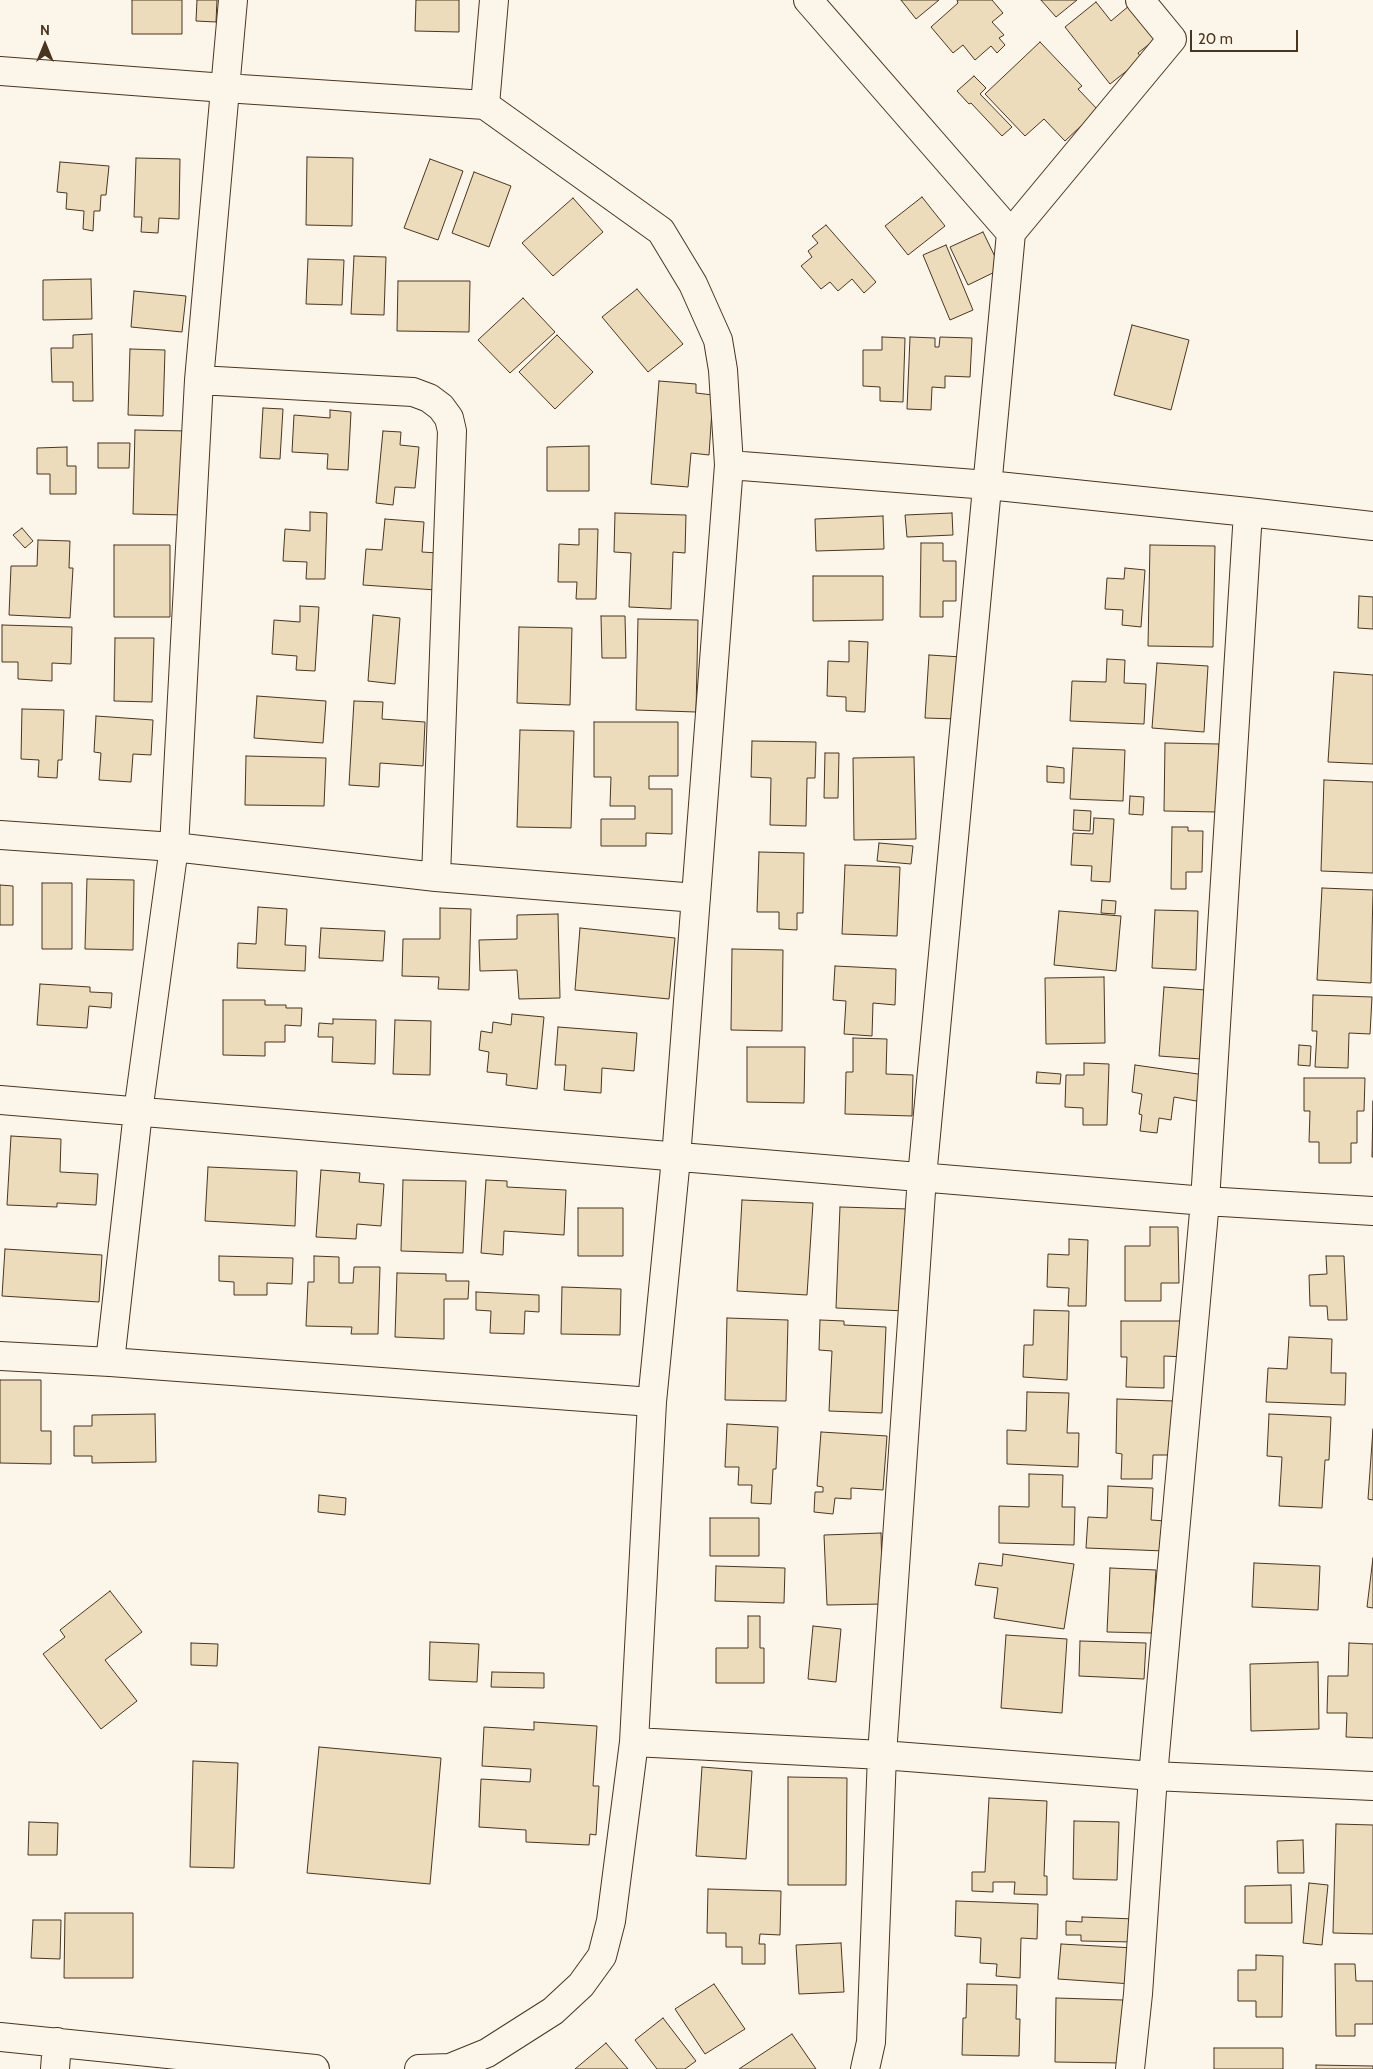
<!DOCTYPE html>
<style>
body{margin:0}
#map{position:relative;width:1373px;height:2069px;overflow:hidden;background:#fbf6e9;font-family:Cabin,sans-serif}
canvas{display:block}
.north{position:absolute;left:20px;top:20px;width:50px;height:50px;-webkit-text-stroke:4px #fbf6e9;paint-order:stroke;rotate:0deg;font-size:14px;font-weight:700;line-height:20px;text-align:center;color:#4a3520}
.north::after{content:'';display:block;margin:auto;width:18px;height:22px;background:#4a3520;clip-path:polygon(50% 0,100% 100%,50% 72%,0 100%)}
.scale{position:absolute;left:1190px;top:30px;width:108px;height:22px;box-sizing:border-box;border:2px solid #4a3520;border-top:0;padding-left:6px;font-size:15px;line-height:18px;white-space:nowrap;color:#4a3520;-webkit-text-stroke:4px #fbf6e9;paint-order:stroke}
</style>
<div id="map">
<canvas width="1373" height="2069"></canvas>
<div class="north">N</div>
<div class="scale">20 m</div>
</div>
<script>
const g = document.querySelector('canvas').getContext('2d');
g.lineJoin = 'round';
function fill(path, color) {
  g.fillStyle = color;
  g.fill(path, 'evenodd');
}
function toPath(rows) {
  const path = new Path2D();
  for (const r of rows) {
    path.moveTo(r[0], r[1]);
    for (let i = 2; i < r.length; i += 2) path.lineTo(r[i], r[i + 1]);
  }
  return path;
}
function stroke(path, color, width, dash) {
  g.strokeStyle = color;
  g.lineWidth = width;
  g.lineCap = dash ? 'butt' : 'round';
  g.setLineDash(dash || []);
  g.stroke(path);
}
const building = toPath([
 [132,0,182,0,182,34,132,34,132,0],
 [197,0,217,0,216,22,196,21,197,0],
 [416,0,459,0,459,32,415,31,416,0],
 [901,0,939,0,916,19,901,0],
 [992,0,1003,13,992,22,1004,35,999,38,1005,45,997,53,991,46,975,60,963,45,953,53,931,27,958,3,957,0,992,0],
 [1041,0,1077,0,1056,17,1041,0],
 [1096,2,1111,21,1130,5,1157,38,1138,53,1142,59,1110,84,1065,27,1096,2],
 [1040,42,1082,86,1078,89,1098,110,1065,141,1044,119,1025,136,985,94,1040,42],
 [974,76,986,88,980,94,1012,127,1002,136,971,103,969,104,957,91,974,76],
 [307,157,353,158,352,226,306,225,307,157],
 [136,158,180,159,179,219,159,218,158,233,141,232,142,217,134,217,136,158],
 [430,159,463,171,438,240,404,228,430,159],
 [60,162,109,166,106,195,101,195,100,211,94,211,93,231,83,229,84,211,66,209,67,193,57,192,60,162],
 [474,172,511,186,489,247,452,233,474,172],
 [922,197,945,226,908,255,885,226,922,197],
 [573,198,603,232,553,276,522,243,573,198],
 [826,225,876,282,864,293,852,279,838,291,830,282,821,289,801,266,812,257,808,251,818,243,812,236,826,225],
 [983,232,1001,269,968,285,950,247,983,232],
 [946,245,973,310,950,320,923,255,946,245],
 [354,256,386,257,384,315,351,314,354,256],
 [308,259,344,260,342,305,306,304,308,259],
 [91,279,92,319,43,320,43,280,91,279],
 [398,281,470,281,469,332,397,331,398,281],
 [637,289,683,344,648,372,602,317,637,289],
 [134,291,186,296,182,332,131,327,134,291],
 [523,298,555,332,510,373,478,340,523,298],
 [1132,325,1189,340,1171,410,1114,395,1132,325],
 [92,334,93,401,73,401,73,382,52,382,51,348,73,348,73,335,92,334],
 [557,335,593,372,555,409,519,372,557,335],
 [882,337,905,338,903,402,880,401,880,387,863,386,863,350,882,350,882,337],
 [910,337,935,338,935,347,939,347,940,337,972,338,970,377,945,376,945,388,932,387,931,410,907,409,910,337],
 [130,349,165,350,163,416,128,415,130,349],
 [659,381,696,384,696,393,713,395,709,455,691,453,688,487,651,484,659,381],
 [263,408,283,409,280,459,260,458,263,408],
 [330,410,351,412,348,470,327,469,328,454,292,452,294,415,330,418,330,410],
 [135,430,188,431,186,515,133,514,135,430],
 [383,431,401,432,400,445,419,447,415,488,395,487,393,505,376,503,383,431],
 [98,443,130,443,129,468,98,468,98,443],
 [589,446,589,491,547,491,547,447,589,446],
 [67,447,67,466,76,466,76,494,50,494,50,474,37,474,37,448,67,447],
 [310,512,327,513,325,579,306,579,307,562,283,561,285,529,310,531,310,512],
 [615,513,686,515,685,553,673,552,671,609,629,607,631,553,614,552,615,513],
 [952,513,953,535,907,537,905,515,952,513],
 [883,516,884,549,816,551,815,519,883,516],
 [385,519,424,522,422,552,438,553,436,590,363,585,366,549,382,550,385,519],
 [22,528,33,541,25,548,13,535,22,528],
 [579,529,598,529,596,599,576,599,577,582,558,582,559,544,579,545,579,529],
 [38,540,70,541,69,568,73,568,70,618,9,615,11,566,37,566,38,540],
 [921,543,943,543,943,561,956,561,956,601,943,601,943,617,920,617,921,543],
 [114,545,170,545,170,617,114,617,114,545],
 [1150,545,1215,546,1213,647,1148,646,1150,545],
 [1125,568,1145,570,1141,627,1122,625,1123,610,1105,609,1107,578,1124,579,1125,568],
 [813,576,883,576,883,620,813,621,813,576],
 [1359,596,1373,597,1373,629,1358,628,1359,596],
 [300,606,319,607,315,671,296,670,297,656,272,654,274,620,300,622,300,606],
 [373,615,400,618,395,684,368,681,373,615],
 [601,616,625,616,626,658,602,658,601,616],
 [638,619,698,620,696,712,636,710,638,619],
 [2,625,72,627,71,664,52,663,52,681,18,679,18,662,2,662,2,625],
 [519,627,572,628,570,705,517,703,519,627],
 [115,638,154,638,152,702,114,701,115,638],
 [849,641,868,642,865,712,846,711,846,697,827,696,828,661,849,662,849,641],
 [929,655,962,657,958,719,925,718,929,655],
 [1107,659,1125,660,1124,683,1146,684,1144,724,1070,721,1072,681,1106,682,1107,659],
 [1157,663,1208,666,1204,732,1152,728,1157,663],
 [1334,672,1373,675,1373,764,1328,762,1334,672],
 [257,696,326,701,323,743,254,738,257,696],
 [354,701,383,702,382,719,425,722,423,766,380,763,379,787,349,785,354,701],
 [22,709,64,710,62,760,58,760,57,778,38,777,39,760,21,759,22,709],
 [96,716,153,720,151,755,133,754,131,782,99,780,101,753,94,752,96,716],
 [594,722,678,722,678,776,649,776,649,789,672,789,672,834,646,833,646,846,601,846,601,819,635,819,635,806,610,806,611,777,594,777,594,722],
 [520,730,574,731,571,828,517,827,520,730],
 [752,741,816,742,815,778,807,778,806,826,770,825,771,778,751,777,752,741],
 [1165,743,1219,744,1217,812,1164,811,1165,743],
 [1073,748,1125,750,1123,801,1070,799,1073,748],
 [825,753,839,753,838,798,824,798,825,753],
 [246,756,326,758,324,806,245,805,246,756],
 [914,757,916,839,854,840,853,758,914,757],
 [1047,766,1064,768,1064,783,1047,782,1047,766],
 [1324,780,1373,782,1373,873,1321,871,1324,780],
 [1130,796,1144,797,1143,815,1129,814,1130,796],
 [1074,810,1091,811,1090,831,1073,830,1074,810],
 [1094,818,1114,819,1110,882,1091,881,1092,866,1071,865,1073,833,1093,834,1094,818],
 [1172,827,1188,827,1188,831,1203,831,1202,872,1186,872,1186,889,1171,889,1172,827],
 [879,843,913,846,911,864,877,861,879,843],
 [759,852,804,853,803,913,797,913,797,930,779,929,779,912,757,912,759,852],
 [845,865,900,867,897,936,842,934,845,865],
 [87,879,134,880,133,950,85,949,87,879],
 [42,883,72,883,72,949,42,949,42,883],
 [0,885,13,886,13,925,0,925,0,885],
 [1322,888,1373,890,1371,983,1317,980,1322,888],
 [1102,900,1116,901,1115,914,1101,913,1102,900],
 [258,907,287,909,285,945,306,946,305,971,237,968,238,943,256,944,258,907],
 [440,908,471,909,469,990,438,989,439,977,402,976,403,939,440,939,440,908],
 [1155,910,1198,911,1196,970,1152,968,1155,910],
 [1059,911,1121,916,1116,971,1054,965,1059,911],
 [558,914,560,998,519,999,517,970,480,971,479,940,517,939,517,915,558,914],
 [321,928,385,931,383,961,319,958,321,928],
 [580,928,675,938,669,999,575,990,580,928],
 [732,949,783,950,782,1031,731,1030,732,949],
 [835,966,896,969,895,1005,873,1003,872,1036,844,1034,846,1001,833,1000,835,966],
 [1104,977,1105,1043,1046,1044,1045,978,1104,977],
 [40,984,90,987,90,992,112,993,111,1008,89,1006,87,1028,37,1025,40,984],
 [1164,987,1206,990,1201,1059,1159,1056,1164,987],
 [1313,995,1372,997,1370,1034,1349,1033,1348,1068,1315,1067,1317,1031,1312,1031,1313,995],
 [223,1000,265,1000,265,1005,286,1005,286,1008,302,1008,301,1026,285,1025,285,1042,265,1042,265,1056,223,1055,223,1000],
 [512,1014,544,1017,537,1089,506,1085,507,1074,487,1072,489,1052,479,1050,481,1031,492,1033,493,1022,511,1025,512,1014],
 [333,1019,376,1020,375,1064,332,1062,333,1037,318,1037,319,1023,333,1024,333,1019],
 [395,1020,431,1021,430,1075,393,1074,395,1020],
 [558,1027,637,1033,634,1071,602,1068,601,1093,564,1090,566,1065,555,1065,558,1027],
 [853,1038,887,1039,886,1074,913,1075,912,1116,845,1114,846,1072,853,1072,853,1038],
 [1299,1045,1311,1046,1310,1066,1298,1065,1299,1045],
 [747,1047,805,1047,804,1103,747,1102,747,1047],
 [1084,1063,1109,1064,1107,1125,1083,1125,1083,1108,1065,1107,1066,1075,1084,1075,1084,1063],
 [1135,1065,1205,1075,1202,1102,1174,1097,1171,1120,1159,1118,1157,1133,1140,1131,1142,1115,1139,1114,1142,1094,1132,1092,1135,1065],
 [1037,1072,1061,1074,1060,1084,1036,1083,1037,1072],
 [1304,1078,1365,1078,1364,1111,1357,1111,1357,1143,1351,1143,1351,1163,1319,1163,1319,1142,1309,1142,1310,1111,1304,1111,1304,1078],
 [1373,1101,1373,1157,1372,1157,1373,1101],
 [11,1136,61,1139,60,1172,98,1174,96,1205,57,1203,57,1207,7,1205,11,1136],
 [208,1167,297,1171,295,1226,205,1221,208,1167],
 [321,1170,360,1173,359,1182,384,1184,381,1226,357,1224,356,1239,316,1237,321,1170],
 [403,1180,466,1181,463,1253,401,1251,403,1180],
 [486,1180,507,1181,507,1187,566,1190,564,1235,504,1231,503,1255,481,1253,486,1180],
 [742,1200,813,1203,807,1295,737,1291,742,1200],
 [840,1207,909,1209,906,1311,836,1308,840,1207],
 [578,1208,623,1208,623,1256,578,1256,578,1208],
 [1150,1227,1178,1227,1179,1283,1161,1283,1161,1301,1125,1301,1125,1246,1150,1246,1150,1227],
 [1069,1239,1088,1240,1086,1306,1068,1306,1069,1288,1047,1287,1048,1254,1069,1255,1069,1239],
 [5,1249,102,1255,99,1302,2,1296,5,1249],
 [219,1256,293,1258,292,1284,267,1283,267,1295,234,1295,234,1282,219,1281,219,1256],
 [314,1256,339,1257,339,1283,353,1283,354,1267,380,1267,378,1334,351,1334,352,1327,306,1326,308,1282,314,1282,314,1256],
 [1326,1256,1344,1256,1347,1320,1328,1320,1327,1306,1310,1306,1309,1275,1327,1274,1326,1256],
 [397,1273,446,1274,446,1281,469,1281,468,1299,444,1299,444,1339,395,1337,397,1273],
 [562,1287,621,1289,620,1335,561,1334,562,1287],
 [476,1292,539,1295,539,1312,525,1311,524,1334,490,1333,491,1311,476,1310,476,1292],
 [1034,1310,1069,1311,1067,1380,1023,1377,1024,1345,1033,1345,1034,1310],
 [727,1318,788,1320,786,1401,725,1400,727,1318],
 [820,1320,844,1321,844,1325,886,1327,882,1413,829,1411,832,1351,819,1350,820,1320],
 [1121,1321,1186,1321,1186,1357,1164,1356,1164,1388,1126,1387,1127,1357,1121,1357,1121,1321],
 [1289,1337,1332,1339,1331,1373,1346,1373,1345,1405,1266,1402,1268,1368,1287,1369,1289,1337],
 [0,1380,41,1380,41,1431,51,1431,51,1464,0,1463,0,1380],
 [1027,1392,1069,1393,1067,1433,1079,1433,1078,1467,1007,1464,1007,1430,1026,1431,1027,1392],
 [1117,1399,1174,1401,1173,1455,1153,1455,1152,1479,1121,1479,1122,1454,1116,1453,1117,1399],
 [155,1414,156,1462,92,1463,92,1456,74,1456,74,1426,92,1426,92,1415,155,1414],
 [1269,1414,1331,1417,1329,1460,1325,1460,1322,1508,1279,1506,1282,1457,1267,1456,1269,1414],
 [727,1424,778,1427,776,1469,773,1469,771,1504,751,1503,752,1485,738,1485,739,1467,725,1467,727,1424],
 [1373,1429,1373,1500,1368,1499,1373,1429],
 [821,1432,887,1436,883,1490,851,1488,851,1499,835,1498,833,1514,814,1512,815,1492,823,1492,823,1487,817,1486,821,1432],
 [1029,1474,1063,1475,1062,1507,1075,1507,1074,1545,999,1543,999,1506,1029,1507,1029,1474],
 [1108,1486,1153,1488,1151,1520,1166,1521,1165,1551,1086,1548,1088,1517,1107,1518,1108,1486],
 [319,1495,346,1498,345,1515,318,1512,319,1495],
 [710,1518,759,1518,759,1556,710,1556,710,1518],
 [881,1533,883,1604,827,1605,824,1535,881,1533],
 [1003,1554,1074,1564,1064,1629,994,1618,998,1588,975,1585,979,1563,1002,1566,1003,1554],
 [1373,1558,1373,1608,1367,1607,1373,1558],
 [1254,1563,1320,1566,1318,1610,1252,1607,1254,1563],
 [716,1566,785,1568,784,1603,715,1601,716,1566],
 [1110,1568,1156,1570,1152,1633,1107,1632,1110,1568],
 [110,1591,142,1632,105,1660,137,1701,101,1729,43,1654,65,1637,60,1630,110,1591],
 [748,1616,760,1616,760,1648,764,1648,764,1683,716,1683,716,1648,748,1648,748,1616],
 [813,1626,841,1629,836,1682,808,1679,813,1626],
 [1006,1635,1067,1639,1062,1713,1001,1708,1006,1635],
 [1080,1641,1146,1643,1144,1679,1079,1676,1080,1641],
 [430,1642,479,1644,477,1682,429,1680,430,1642],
 [191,1643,218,1644,217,1666,191,1665,191,1643],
 [1349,1643,1373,1644,1373,1738,1346,1737,1347,1713,1327,1713,1328,1676,1348,1676,1349,1643],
 [1318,1662,1319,1729,1251,1731,1250,1664,1318,1662],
 [492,1672,544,1673,544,1688,491,1687,492,1672],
 [534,1722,597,1726,593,1786,599,1786,596,1835,590,1834,589,1845,526,1842,526,1830,479,1827,481,1779,530,1782,531,1769,482,1766,484,1727,534,1730,534,1722],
 [319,1747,441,1758,430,1884,307,1873,319,1747],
 [193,1761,238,1763,234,1868,190,1867,193,1761],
 [702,1767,752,1771,746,1859,696,1856,702,1767],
 [788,1777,847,1778,846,1885,788,1885,788,1777],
 [989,1798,1047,1801,1044,1876,1047,1876,1047,1895,1014,1894,1015,1882,993,1882,993,1892,972,1891,972,1872,985,1872,989,1798],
 [1074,1821,1119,1822,1117,1880,1073,1879,1074,1821],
 [29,1822,58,1823,57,1855,28,1855,29,1822],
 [1336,1824,1373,1825,1373,1934,1333,1933,1336,1824],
 [1303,1840,1304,1873,1278,1873,1277,1841,1303,1840],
 [1309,1883,1328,1885,1322,1945,1303,1943,1309,1883],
 [1291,1885,1292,1923,1245,1923,1245,1886,1291,1885],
 [708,1889,781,1891,780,1935,760,1934,759,1944,765,1944,765,1964,742,1964,742,1947,726,1947,726,1933,707,1933,708,1889],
 [956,1901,1038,1904,1037,1939,1021,1938,1020,1978,996,1976,997,1964,980,1963,981,1938,955,1936,956,1901],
 [65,1913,133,1913,133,1978,64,1978,65,1913],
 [1082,1917,1135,1919,1134,1942,1081,1941,1081,1935,1066,1935,1066,1921,1082,1922,1082,1917],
 [33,1920,61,1920,60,1959,31,1958,33,1920],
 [841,1943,844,1992,799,1994,796,1945,841,1943],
 [1061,1944,1134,1948,1132,1984,1058,1979,1061,1944],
 [1256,1955,1283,1956,1282,2017,1256,2017,1256,2001,1238,2001,1238,1970,1256,1970,1256,1955],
 [1335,1964,1355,1964,1356,1981,1373,1981,1373,2024,1355,2024,1355,2036,1336,2036,1335,1964],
 [714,1984,745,2029,705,2054,675,2009,714,1984],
 [967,1984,1017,1985,1016,2019,1020,2019,1019,2056,962,2055,963,2018,966,2018,967,1984],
 [1056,1998,1123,2000,1121,2063,1055,2062,1056,1998],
 [663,2018,696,2061,685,2069,657,2069,635,2040,663,2018],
 [792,2034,816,2069,739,2069,792,2034],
 [606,2043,628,2069,575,2069,606,2043],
 [1214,2048,1283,2048,1283,2069,1214,2069,1214,2048],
 [1316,2065,1373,2066,1373,2069,1316,2069,1316,2065]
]);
const street = toPath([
 [808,0,1011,233],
 [0,71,225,88,485,105,661,231,693,284,718,340,723,370,729,465,676,1158,652,1402,634,1742,611,1921,602,1956,581,1985,553,2011,487,2053,450,2068,419,2069],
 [485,105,494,0],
 [199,380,413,392,429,398,441,407,449,418,452,431,436,877],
 [729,465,988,485,1248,512,1373,526],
 [0,835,174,847,436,877,696,898],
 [0,1100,1205,1201,1373,1211],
 [0,1356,110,1362,652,1402],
 [110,1362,138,1112,174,847,199,380,233,0],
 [634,1742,882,1755,1153,1776,1373,1786],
 [0,2037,315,2069],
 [55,2069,57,2042],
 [865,2069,871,2042,882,1755,922,1177,1011,233,1172,39,1140,0],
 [1130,2069,1138,1994,1153,1776,1205,1201,1248,512]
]);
fill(building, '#ecdcbc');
stroke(building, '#4a3520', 1);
stroke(street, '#4a3520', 30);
stroke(street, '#fbf6e9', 28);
</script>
